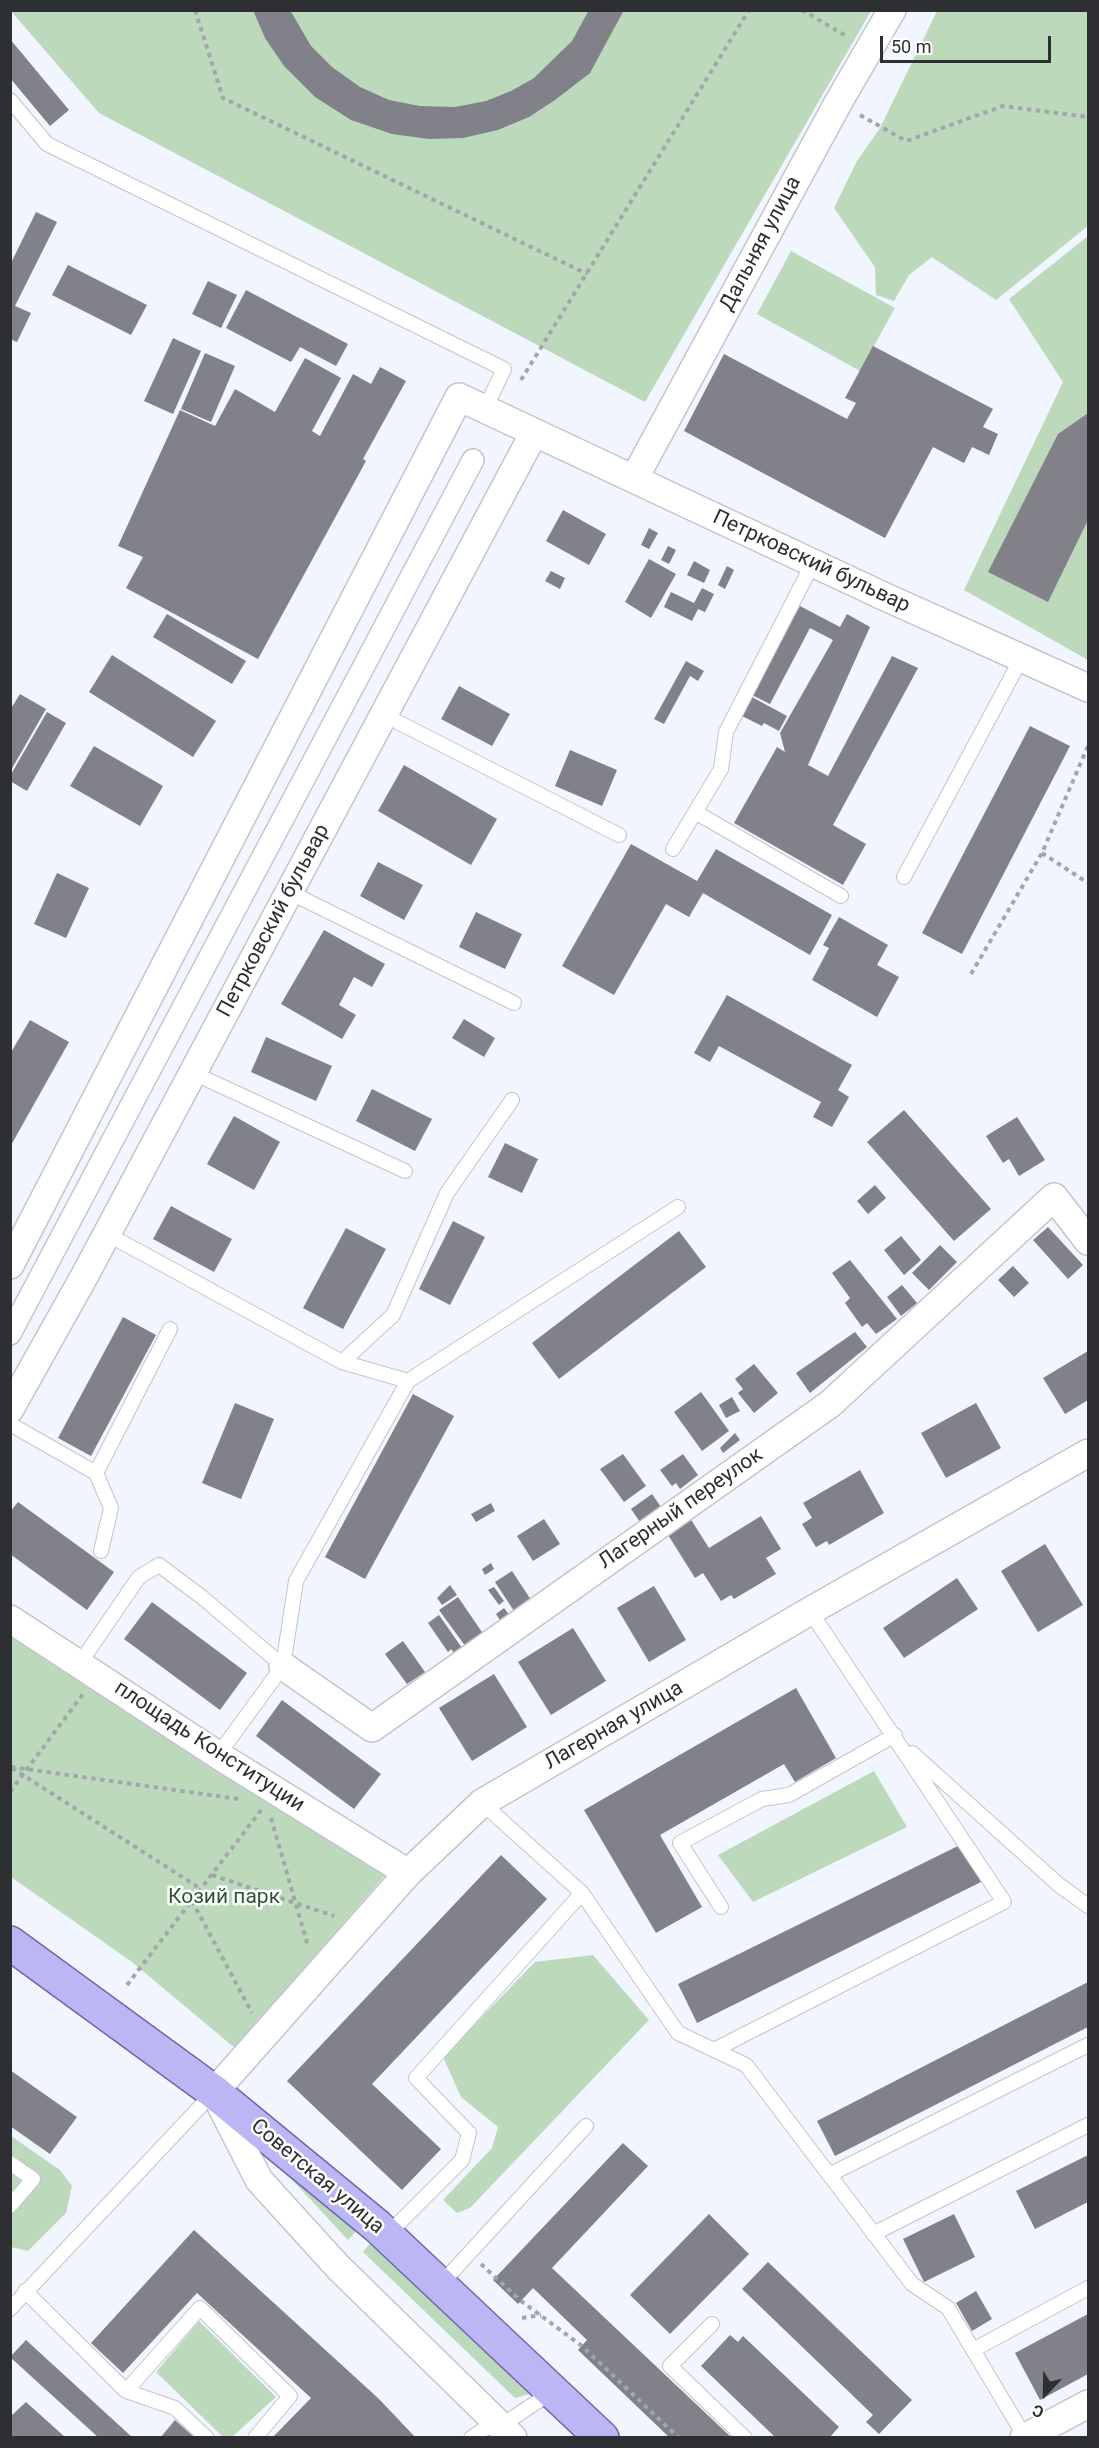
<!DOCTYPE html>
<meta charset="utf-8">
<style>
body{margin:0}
#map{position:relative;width:1099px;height:2448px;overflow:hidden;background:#f1f5fe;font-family:Roboto,sans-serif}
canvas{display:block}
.frame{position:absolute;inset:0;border:12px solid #2d2f32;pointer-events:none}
.north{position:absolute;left:1015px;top:2364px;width:60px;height:60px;-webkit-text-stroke:4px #fff;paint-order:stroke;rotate:202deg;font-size:16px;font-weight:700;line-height:24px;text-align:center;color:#2d2f32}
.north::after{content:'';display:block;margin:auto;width:21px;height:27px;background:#2d2f32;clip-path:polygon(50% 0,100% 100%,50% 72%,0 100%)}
.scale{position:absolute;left:880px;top:36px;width:171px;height:27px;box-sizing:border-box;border:3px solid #2d2f32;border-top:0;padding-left:8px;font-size:18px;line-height:21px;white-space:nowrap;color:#2d2f32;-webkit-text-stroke:4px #fff;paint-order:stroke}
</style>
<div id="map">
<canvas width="1099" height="2448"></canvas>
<div class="frame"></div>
<div class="north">С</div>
<div class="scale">50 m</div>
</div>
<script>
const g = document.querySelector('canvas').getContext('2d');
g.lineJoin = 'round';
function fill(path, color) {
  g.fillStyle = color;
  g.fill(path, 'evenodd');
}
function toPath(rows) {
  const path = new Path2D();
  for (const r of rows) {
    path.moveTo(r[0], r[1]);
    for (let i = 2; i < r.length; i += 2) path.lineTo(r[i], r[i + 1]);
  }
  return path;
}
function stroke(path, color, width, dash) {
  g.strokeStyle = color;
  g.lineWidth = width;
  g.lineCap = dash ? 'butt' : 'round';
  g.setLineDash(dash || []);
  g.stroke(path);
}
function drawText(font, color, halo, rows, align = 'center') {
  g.font = font + ' Roboto,sans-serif';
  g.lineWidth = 5;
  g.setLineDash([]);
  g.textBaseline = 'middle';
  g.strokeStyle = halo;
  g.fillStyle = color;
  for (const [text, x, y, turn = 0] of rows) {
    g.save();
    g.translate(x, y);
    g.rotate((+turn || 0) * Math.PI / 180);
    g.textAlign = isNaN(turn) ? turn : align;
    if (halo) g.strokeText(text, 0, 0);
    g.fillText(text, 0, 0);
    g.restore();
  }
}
const green = toPath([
 [11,11,871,11,645,402,99,113],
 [937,11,1088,11,1088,226,996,300,932,257,909,275,894,301,876,295,875,267,834,208,857,161,880,128],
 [1088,236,1088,660,964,590,1063,382,1009,299],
 [791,251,895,308,860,371,757,314],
 [10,1636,387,1873,236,2049,132,1962,11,1877],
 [874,1771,907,1827,753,1902,718,1855],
 [593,1955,649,2020,470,2208,457,2213,443,2200,492,2148,498,2127,461,2097,443,2057,535,1962],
 [11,2136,60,2170,72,2186,66,2213,28,2251,11,2247],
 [258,2143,357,2230,348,2240],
 [371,2242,530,2394,515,2398,363,2252],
 [199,2321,276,2397,232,2437,223,2437,156,2372]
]);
const building = toPath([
 [253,10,290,10,311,46,332,67,360,87,389,100,420,106,455,107,486,101,511,91,534,78,572,41,589,10,624,10,590,73,555,100,529,117,498,130,463,138,429,139,392,134,351,120,315,97,284,66,265,38],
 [10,39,69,110,50,126,10,78],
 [36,212,57,222,15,306,31,313,17,342,10,339,10,265],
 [68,265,147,305,131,335,52,295],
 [208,281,237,295,221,328,192,314],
 [246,290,348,344,336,366,300,347,291,362,226,328],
 [173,338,201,351,173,414,144,401],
 [873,346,993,409,983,427,998,434,989,455,972,447,964,463,933,447,885,538,684,431,724,354,847,419,856,403,845,398],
 [205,353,235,366,211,422,181,409],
 [305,358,341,378,312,431,320,436,353,374,371,384,380,367,406,381,363,459,366,461,258,659,126,588,143,557,118,546,180,410,215,426,235,389,275,412],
 [1088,413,1088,520,1048,602,988,572,1058,434],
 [563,510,606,534,589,565,546,541],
 [649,528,658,533,649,549,641,545],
 [668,546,676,550,669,564,661,560],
 [649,559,676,574,651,618,625,602],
 [694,561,710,570,704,583,687,575],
 [727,566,734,570,725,589,718,585],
 [551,571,565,578,560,589,545,581],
 [702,588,714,594,705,612,698,609,692,621,664,607,671,592,694,603],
 [800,606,840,627,847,614,870,627,808,765,828,776,892,656,918,668,833,825,866,844,843,885,734,823,777,747,785,752,780,733,833,640,810,628,770,704,752,695],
 [167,614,246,661,232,684,153,637],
 [112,655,216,721,193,757,89,692],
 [686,661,704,671,698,681,690,676,664,724,654,719],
 [459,686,510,714,492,746,441,719],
 [20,694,46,709,10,772,10,710],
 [750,696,787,716,779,731,764,723,762,726,740,715],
 [47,712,66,723,27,791,10,781,10,776],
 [1030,726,1070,746,962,954,922,933],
 [94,746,163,786,140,826,70,786],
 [570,750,617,770,602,806,555,786],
 [404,765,497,819,471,865,378,811],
 [631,844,697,881,716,849,832,915,810,955,703,893,689,917,666,904,614,995,562,966],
 [378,862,423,885,404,920,360,896],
 [57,873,89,888,66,938,34,924],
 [476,912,522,934,505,969,459,947],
 [839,917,888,945,877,965,899,977,877,1017,812,980,829,948,823,945],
 [324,930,385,964,372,987,354,977,339,1005,356,1015,342,1039,281,1004],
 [727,995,852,1065,838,1090,849,1097,832,1127,813,1117,821,1102,719,1046,710,1062,694,1053],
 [464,1019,495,1038,484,1057,452,1038],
 [30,1020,69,1042,10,1147,10,1054],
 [266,1037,332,1066,316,1101,251,1072],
 [372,1089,432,1119,415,1151,356,1121],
 [904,1110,991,1209,954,1241,867,1142],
 [234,1116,280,1142,254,1190,207,1164],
 [1017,1117,1045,1160,1019,1176,1009,1159,1003,1163,986,1136],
 [505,1143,538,1159,522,1193,488,1177],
 [875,1185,886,1198,868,1214,857,1201],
 [171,1206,232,1239,214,1272,153,1239],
 [453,1221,485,1237,450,1305,419,1289],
 [1048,1227,1083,1265,1068,1279,1033,1240],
 [346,1228,386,1249,343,1329,303,1308],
 [679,1231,706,1267,559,1379,532,1343],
 [901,1236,921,1260,904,1275,884,1250],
 [940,1245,957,1262,929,1290,912,1273],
 [850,1260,897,1319,876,1334,867,1323,862,1327,845,1303,850,1298,832,1273],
 [1013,1266,1029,1283,1014,1297,998,1280],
 [902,1285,917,1303,901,1316,887,1297],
 [123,1317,156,1335,91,1456,58,1438],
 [855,1332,867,1347,810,1393,796,1373],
 [1088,1351,1088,1400,1065,1414,1043,1378],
 [754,1364,778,1393,754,1413,738,1393,743,1389,735,1379],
 [701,1392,729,1431,702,1451,674,1412],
 [413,1394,454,1416,365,1579,325,1557],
 [732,1397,740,1411,726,1418,719,1405],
 [235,1403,274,1419,241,1499,202,1483],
 [976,1403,1001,1448,946,1478,921,1433],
 [735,1433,740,1440,723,1453,720,1448],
 [623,1454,646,1486,624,1502,600,1469],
 [683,1454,698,1475,680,1489,676,1483,672,1486,660,1470],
 [860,1470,884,1513,829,1545,827,1541,816,1547,802,1524,812,1518,803,1503],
 [652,1494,661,1507,640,1522,631,1509],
 [18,1502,114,1572,87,1610,10,1554,10,1512],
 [491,1503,495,1511,476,1522,471,1514],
 [688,1515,709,1548,761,1516,781,1549,766,1558,776,1574,734,1599,731,1595,721,1601,703,1573,695,1578,665,1530],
 [544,1519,560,1544,533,1561,517,1536],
 [1045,1544,1083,1605,1038,1632,1001,1571],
 [491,1563,494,1569,485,1575,482,1569],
 [512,1571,533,1603,516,1614,495,1582],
 [957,1578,978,1609,904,1658,883,1628],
 [450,1585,457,1595,442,1605,437,1598],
 [654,1586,686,1640,649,1662,617,1608],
 [494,1587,504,1601,499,1605,488,1590],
 [458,1597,484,1635,466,1647,439,1610],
 [152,1602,247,1673,220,1710,124,1639],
 [504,1608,511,1617,502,1623,496,1614],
 [439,1615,462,1648,454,1653,451,1649,448,1652,428,1623],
 [573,1628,606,1681,551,1715,518,1662],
 [403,1641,425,1672,407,1684,385,1654],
 [494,1674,527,1727,472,1761,439,1708],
 [796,1688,836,1758,795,1782,784,1764,660,1835,702,1907,656,1933,584,1810],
 [282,1700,381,1774,354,1809,256,1736],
 [962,1844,981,1882,697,2023,678,1984],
 [501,1855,547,1899,372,2084,441,2149,402,2190,287,2081],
 [1088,1982,1088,2027,835,2156,817,2121],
 [10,2070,77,2117,50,2154,10,2126],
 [623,2143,648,2166,552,2268,732,2438,670,2438,578,2350,587,2340,533,2288,518,2304,493,2280],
 [1088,2155,1088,2202,1035,2229,1016,2191],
 [709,2214,749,2254,670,2334,630,2295],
 [954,2214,975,2257,924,2282,903,2239],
 [194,2230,379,2399,416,2438,272,2438,311,2398,197,2293,123,2373,91,2343],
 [768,2262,912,2400,879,2434,866,2422,873,2415,742,2289],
 [976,2291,992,2319,972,2331,956,2303],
 [1088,2314,1088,2374,1040,2400,1015,2353],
 [730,2335,738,2342,743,2336,839,2427,829,2438,776,2438,701,2366],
 [26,2340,133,2438,99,2438,10,2357],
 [26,2402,66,2438,10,2438,10,2417],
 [175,2420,195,2438,160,2438]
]);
const path = toPath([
 [195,10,223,98,587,274],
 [802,10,848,37],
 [860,115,906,141,1003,106,1088,117],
 [521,380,749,10],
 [1042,853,1088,883],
 [971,974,1042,853,1088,746],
 [11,1767,239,1799],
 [12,1768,201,1889],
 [10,1792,83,1694],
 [271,1818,308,1946],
 [212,1875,334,1916],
 [192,1901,252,2013],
 [127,1985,262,1809],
 [481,2264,521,2301,582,2346,679,2438],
 [522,2318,541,2315]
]);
const service = toPath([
 [10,100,47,144,504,369,485,409],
 [384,715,619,835],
 [695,812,841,896],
 [673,849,721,769,726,732,813,563],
 [904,877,1021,659],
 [289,892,514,1003],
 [193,1073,405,1171],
 [107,1234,342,1362,408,1381,678,1207],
 [342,1362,393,1315,447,1193,512,1100],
 [10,1424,96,1473,170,1329],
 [96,1473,111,1508,101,1551],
 [80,1663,139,1577,159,1565,203,1598,283,1666],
 [912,1753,1059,1885,1088,1906],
 [218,1755,283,1666,296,1581,408,1381],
 [482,1803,582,1893,678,2033,746,2065,912,2284,948,2308,1025,2437],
 [721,1907,680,1843,762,1799,789,1795,895,1735],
 [714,2050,1004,1902,810,1611],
 [10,2163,33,2179,10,2206],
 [829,2175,1088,2045],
 [873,2234,1088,2125],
 [387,2235,462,2160,469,2133,416,2078,582,1893],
 [440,2285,586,2126],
 [25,2291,126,2391,175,2408,207,2438],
 [10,2309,214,2092],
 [712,2324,670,2366,745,2438],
 [973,2350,1088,2288],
 [126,2391,200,2308,290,2396,255,2438],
 [471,2438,486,2428,501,2426,553,2391]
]);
const pedestrian = toPath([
 [10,1334,473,460]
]);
const minor = toPath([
 [634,479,838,103,892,10],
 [10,1265,459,397,881,595,1088,688],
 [10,1409,85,1275,534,433],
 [10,1619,218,1755,408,1873],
 [283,1666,372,1728,830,1404,1054,1197,1088,1241],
 [513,2438,338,2267,259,2180,214,2092,408,1873,482,1803,810,1611,1088,1453],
 [1024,2438,1088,2404]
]);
const primary = toPath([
 [10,1943,214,2092,377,2226,602,2438]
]);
const streetNames = [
 ["Дальняя улица",761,244,-62],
 ["Петрковский бульвар",811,562,25],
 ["Петрковский бульвар",274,921,-62],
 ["Лагерный переулок",681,1509,-35],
 ["Лагерная улица",614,1726,-30],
 ["площадь Конституции",209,1747,33],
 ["Советская улица",317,2177,40]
];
const parkNames = [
 ["Козий парк",224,1898]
];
fill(green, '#bcd9bc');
fill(building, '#808189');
stroke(service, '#c2c5ce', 16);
stroke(pedestrian, '#c2c5ce', 24);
stroke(minor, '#c2c5ce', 30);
stroke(primary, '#6c68ac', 36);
stroke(path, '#a2a5ac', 4, [4.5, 4.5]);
stroke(service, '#fff', 14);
stroke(pedestrian, '#fff', 21);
stroke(minor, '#fff', 27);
stroke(primary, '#bbb6f4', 33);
drawText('21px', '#2d2f32', '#fff', streetNames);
drawText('21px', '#2b572d', '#fff', parkNames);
</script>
